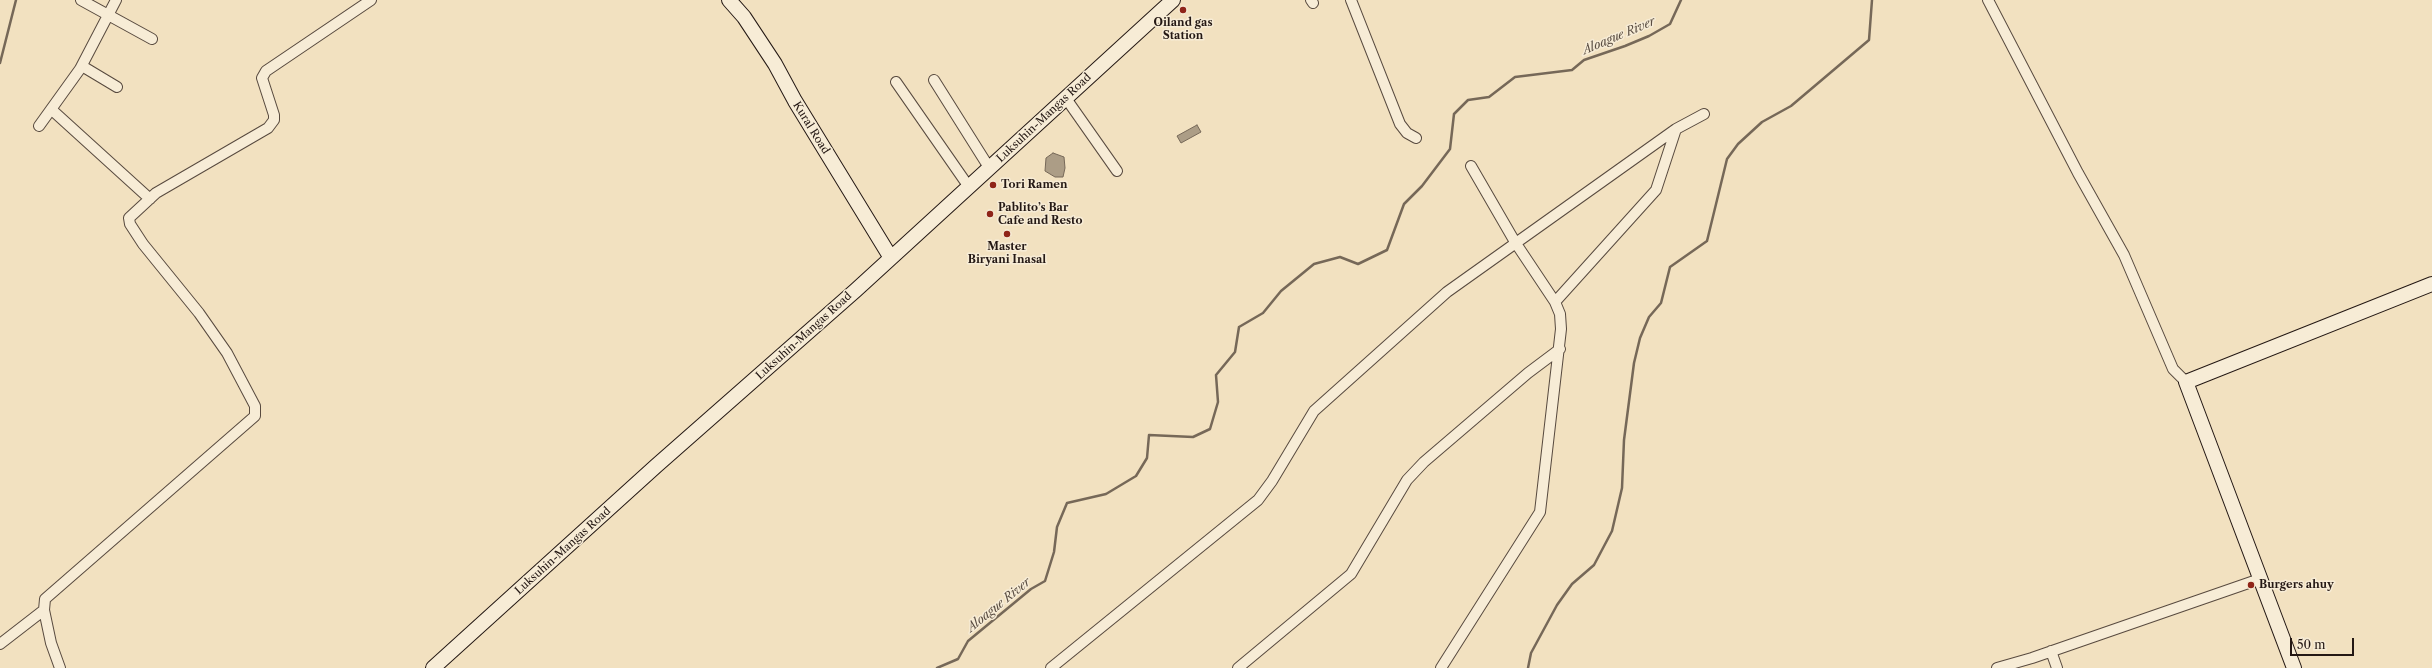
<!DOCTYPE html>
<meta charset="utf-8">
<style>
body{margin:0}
#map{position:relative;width:2432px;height:668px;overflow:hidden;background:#f2e1c0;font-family:"Libre Caslon Text",serif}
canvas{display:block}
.scale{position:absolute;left:2290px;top:638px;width:64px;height:18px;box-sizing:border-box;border:2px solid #241814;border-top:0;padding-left:5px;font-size:12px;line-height:14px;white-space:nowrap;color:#241814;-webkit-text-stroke:3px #f7ecd6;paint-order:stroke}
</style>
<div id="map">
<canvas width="2432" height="668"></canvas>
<div class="scale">50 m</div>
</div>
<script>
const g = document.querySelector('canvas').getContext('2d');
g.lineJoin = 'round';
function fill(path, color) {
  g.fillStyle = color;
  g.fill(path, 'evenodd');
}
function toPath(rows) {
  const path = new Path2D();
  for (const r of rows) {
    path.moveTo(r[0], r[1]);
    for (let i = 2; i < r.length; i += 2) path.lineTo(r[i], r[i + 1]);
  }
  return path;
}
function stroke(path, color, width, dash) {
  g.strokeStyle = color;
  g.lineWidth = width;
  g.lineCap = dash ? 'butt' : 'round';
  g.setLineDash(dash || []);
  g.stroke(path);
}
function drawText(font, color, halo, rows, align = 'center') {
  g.font = font + ' "Libre Caslon Text",serif';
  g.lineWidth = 3;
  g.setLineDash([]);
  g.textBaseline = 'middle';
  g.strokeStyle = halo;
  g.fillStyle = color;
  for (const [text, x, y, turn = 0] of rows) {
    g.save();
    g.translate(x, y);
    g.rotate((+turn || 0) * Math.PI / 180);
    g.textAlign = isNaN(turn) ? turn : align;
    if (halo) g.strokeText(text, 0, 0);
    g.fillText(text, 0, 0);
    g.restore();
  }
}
const water = toPath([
 [1197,125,1201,132,1181,143,1177,136,1197,125],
 [1053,153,1064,157,1065,168,1063,177,1055,177,1045,171,1046,158,1053,153]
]);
const stream = toPath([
 [0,63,16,0],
 [937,668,958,659,968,641,1031,589,1045,581,1054,552,1057,527,1067,503,1106,494,1136,476,1147,458,1149,435,1193,437,1210,429,1218,402,1216,375,1235,352,1239,327,1263,313,1281,291,1314,264,1340,257,1358,264,1387,250,1404,204,1422,186,1450,149,1454,114,1468,100,1489,97,1515,77,1572,70,1584,60,1625,46,1649,36,1670,24,1681,0],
 [1528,668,1531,653,1557,605,1572,584,1594,565,1612,531,1622,488,1624,440,1634,363,1640,338,1649,317,1661,303,1670,267,1707,241,1727,159,1738,144,1762,122,1791,106,1869,40,1872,0]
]);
const street = toPath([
 [81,0,152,39],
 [1311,0,1313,3],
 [1351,0,1400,124,1407,133,1416,138],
 [1988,0,2078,173,2124,255,2173,369,2186,382],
 [82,66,117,87],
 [934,80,990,169],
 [896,82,969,187],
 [1065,97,1117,171],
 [52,110,150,199],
 [39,126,80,69,116,0],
 [1555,302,1656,190,1676,129],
 [0,644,44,610],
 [2051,651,2057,668],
 [60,668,51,643,44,610,45,599,255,416,255,406,227,353,199,313,143,244,130,224,129,218,156,193,268,128,274,120,274,115,262,78,266,71,371,0],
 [1051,668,1258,500,1272,481,1314,411,1447,292,1676,129,1704,114],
 [1238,668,1351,574,1407,480,1424,462,1528,373,1560,349],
 [1441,668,1540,512,1561,329,1560,314,1555,302,1515,242,1471,166],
 [1997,668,2032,658,2260,579]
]);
const secondary = toPath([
 [729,0,744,17,775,64,795,101,891,258],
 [433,668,656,466,856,290,1173,0],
 [2294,668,2186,382,2432,284]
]);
const markers = [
 [1183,10,4,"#8f2418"],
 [993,185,4,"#8f2418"],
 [990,214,4,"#8f2418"],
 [1007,234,4,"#8f2418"],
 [2251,585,4,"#8f2418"]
];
const poiNames = [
 ["Oiland gas",1183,23,"center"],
 ["Station",1183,36,"center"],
 ["Tori Ramen",1001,185],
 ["Pablito’s Bar",998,208],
 ["Cafe and Resto",998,221],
 ["Master",1007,247,"center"],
 ["Biryani Inasal",1007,260,"center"],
 ["Burgers ahuy",2259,585]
];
const streetNames = [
 ["Luksuhin-Mangas Road",1044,118,-43],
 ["Kural Road",811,128,58],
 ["Luksuhin-Mangas Road",804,336,-42],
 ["Luksuhin-Mangas Road",563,551,-42]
];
const waterNames = [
 ["Aloague River",1619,36,-23],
 ["Aloague River",999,605,-39]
];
fill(water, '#ac9d86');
stroke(water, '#766858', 1);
stroke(stream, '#766858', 2.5);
stroke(street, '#584a3f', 12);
stroke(secondary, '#241814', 16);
stroke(street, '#f7ecd6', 10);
stroke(secondary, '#f7ecd6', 14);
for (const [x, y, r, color] of markers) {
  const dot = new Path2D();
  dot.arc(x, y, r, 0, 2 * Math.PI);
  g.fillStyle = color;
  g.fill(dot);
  stroke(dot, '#f7ecd6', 1.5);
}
drawText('bold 11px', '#241814', '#f7ecd6', poiNames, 'left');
drawText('11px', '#241814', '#f7ecd6', streetNames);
drawText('italic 12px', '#5a4d42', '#f7ecd6', waterNames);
</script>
